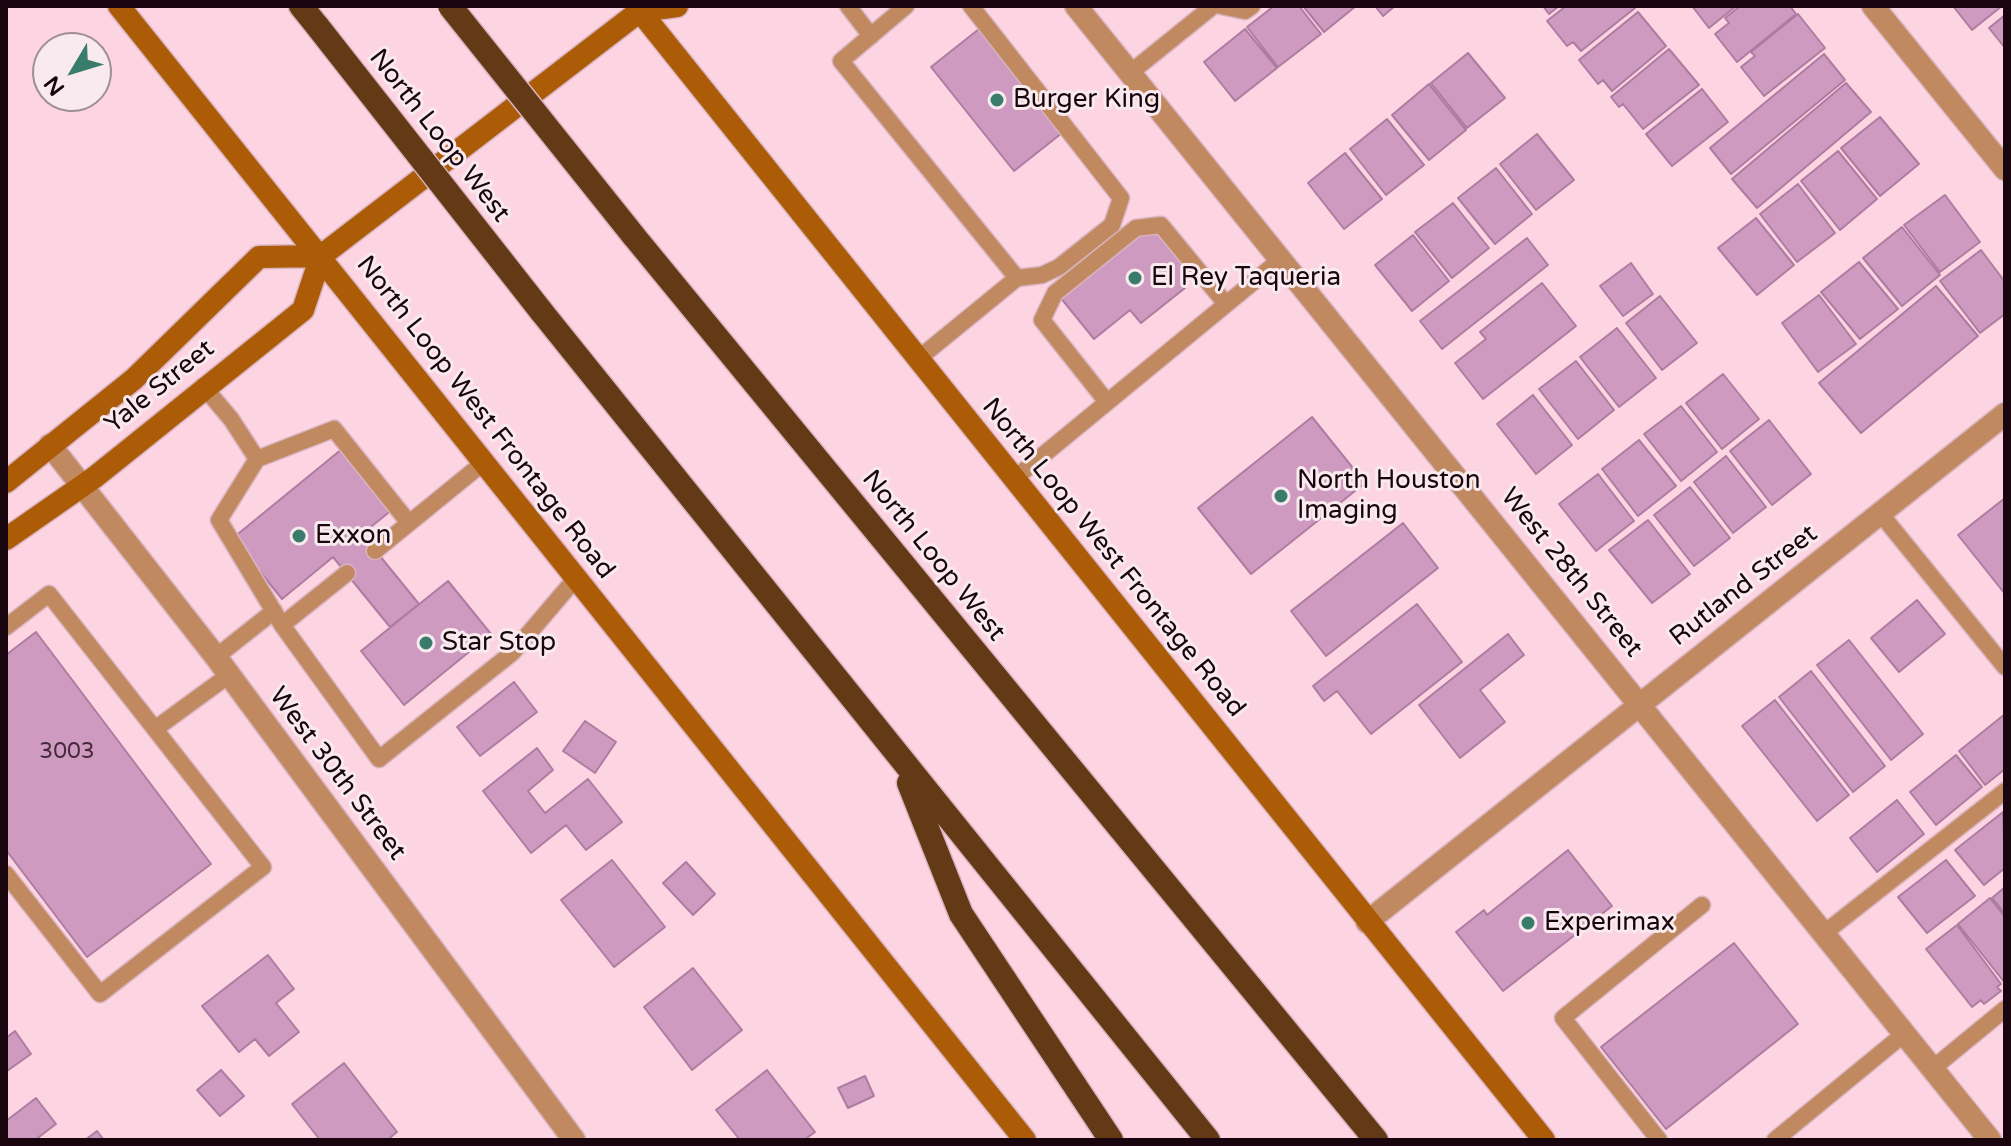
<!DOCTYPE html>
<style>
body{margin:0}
#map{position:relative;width:2011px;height:1146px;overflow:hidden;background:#fdd5e2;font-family:"Varela Round",sans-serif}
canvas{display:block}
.frame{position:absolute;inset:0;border:8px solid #19050d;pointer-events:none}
.north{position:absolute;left:32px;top:32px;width:80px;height:80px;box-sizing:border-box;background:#f8eaee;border:2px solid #9f8e94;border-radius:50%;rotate:232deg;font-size:22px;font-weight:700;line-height:32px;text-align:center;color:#19050d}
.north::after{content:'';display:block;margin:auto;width:28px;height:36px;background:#397c6c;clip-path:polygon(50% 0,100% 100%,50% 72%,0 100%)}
</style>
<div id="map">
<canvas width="2011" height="1146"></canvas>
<div class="frame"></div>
<div class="north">N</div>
</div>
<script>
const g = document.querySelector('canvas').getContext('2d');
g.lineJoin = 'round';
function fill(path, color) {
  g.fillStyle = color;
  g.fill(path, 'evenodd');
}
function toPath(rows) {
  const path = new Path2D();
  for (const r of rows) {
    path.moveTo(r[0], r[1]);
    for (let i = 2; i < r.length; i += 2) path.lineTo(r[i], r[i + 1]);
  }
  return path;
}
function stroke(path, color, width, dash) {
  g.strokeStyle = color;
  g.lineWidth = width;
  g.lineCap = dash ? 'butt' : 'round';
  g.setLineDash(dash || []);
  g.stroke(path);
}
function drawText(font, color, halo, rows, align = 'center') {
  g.font = font + ' "Varela Round",sans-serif';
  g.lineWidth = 6;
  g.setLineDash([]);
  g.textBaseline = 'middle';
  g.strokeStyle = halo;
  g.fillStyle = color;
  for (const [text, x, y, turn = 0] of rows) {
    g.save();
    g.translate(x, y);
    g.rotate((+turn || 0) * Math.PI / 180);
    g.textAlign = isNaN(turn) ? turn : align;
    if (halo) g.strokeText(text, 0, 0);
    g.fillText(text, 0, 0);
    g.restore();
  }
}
const building = toPath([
 [1274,6,1299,6,1321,34,1278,67,1247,27,1274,6],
 [1303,6,1356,6,1324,32,1303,6],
 [1375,6,1395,6,1383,16,1375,6],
 [1543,6,1559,6,1549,14,1543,6],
 [1566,6,1634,6,1635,8,1581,51,1573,42,1567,46,1547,21,1566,6],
 [1692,6,1736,6,1709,28,1692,6],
 [1740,6,1790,6,1796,14,1737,62,1715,34,1729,23,1725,18,1740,6],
 [1953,6,2002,6,1972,30,1953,6],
 [1638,12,1666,46,1612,91,1603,80,1598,84,1579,60,1638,12],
 [1798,14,1825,48,1764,96,1741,67,1755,56,1751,52,1798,14],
 [2005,15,2005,48,1989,28,2005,15],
 [979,29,1062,133,1014,171,931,67,979,29],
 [1245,29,1277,68,1235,101,1204,62,1245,29],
 [1669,49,1699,85,1643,129,1623,104,1619,107,1611,97,1669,49],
 [1468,53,1505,98,1467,128,1431,83,1468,53],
 [1824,54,1845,80,1731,174,1710,148,1824,54],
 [1846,83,1871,112,1757,208,1732,179,1846,83],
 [1429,84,1466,130,1429,160,1392,115,1429,84],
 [1702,89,1728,122,1672,166,1646,134,1702,89],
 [1880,117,1919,164,1880,196,1841,148,1880,117],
 [1387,119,1424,165,1386,195,1350,149,1387,119],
 [1537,134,1574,180,1536,210,1500,164,1537,134],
 [1838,151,1877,199,1840,230,1801,181,1838,151],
 [1345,153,1382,199,1344,229,1308,183,1345,153],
 [1496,168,1532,214,1495,244,1458,198,1496,168],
 [1798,184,1835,233,1797,262,1760,214,1798,184],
 [1945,195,1980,242,1940,272,1904,225,1945,195],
 [1453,203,1489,248,1452,278,1415,232,1453,203],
 [1756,218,1794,265,1757,295,1718,248,1756,218],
 [1902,227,1940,275,1902,306,1863,258,1902,227],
 [1140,233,1159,234,1187,269,1185,288,1141,323,1130,310,1094,339,1060,297,1140,233],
 [1413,235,1449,281,1412,311,1375,265,1413,235],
 [1527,238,1548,265,1442,349,1420,321,1527,238],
 [1981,250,2005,282,2005,314,1980,333,1940,281,1981,250],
 [1859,262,1898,309,1860,339,1821,292,1859,262],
 [1631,263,1653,294,1623,316,1600,286,1631,263],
 [1542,283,1576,326,1483,399,1455,363,1486,339,1480,332,1542,283],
 [1936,286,1978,336,1861,433,1819,383,1936,286],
 [1819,295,1856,344,1818,372,1782,323,1819,295],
 [1660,296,1697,343,1662,370,1626,323,1660,296],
 [1617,328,1656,378,1619,407,1580,357,1617,328],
 [1576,361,1614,410,1578,439,1539,389,1576,361],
 [1723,374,1759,419,1722,449,1686,403,1723,374],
 [1533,395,1572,445,1536,474,1497,424,1533,395],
 [1681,406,1717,452,1681,481,1644,434,1681,406],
 [1312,417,1365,483,1251,574,1198,508,1312,417],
 [1769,420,1811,474,1772,505,1730,451,1769,420],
 [1639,440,1676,486,1638,516,1602,469,1639,440],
 [348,444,398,505,362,534,419,604,390,627,333,557,282,599,233,538,348,444],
 [1726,456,1766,507,1733,533,1694,482,1726,456],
 [1598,474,1634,521,1596,551,1559,504,1598,474],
 [1690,487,1730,538,1694,566,1654,515,1690,487],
 [2005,498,2005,594,1958,535,2005,498],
 [1648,520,1690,574,1652,603,1609,550,1648,520],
 [1403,523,1438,568,1326,656,1291,611,1403,523],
 [448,581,491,634,404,705,361,651,448,581],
 [1917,600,1945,634,1899,672,1871,638,1917,600],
 [1417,604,1462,662,1371,734,1337,691,1324,701,1313,686,1417,604],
 [36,632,211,864,87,957,6,850,6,655,36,632],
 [1508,634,1524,655,1480,690,1505,722,1460,758,1419,705,1508,634],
 [1849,640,1923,734,1891,760,1817,665,1849,640],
 [1811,671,1885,766,1853,792,1779,697,1811,671],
 [514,682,537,712,480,756,457,727,514,682],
 [1775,700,1849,795,1817,821,1742,726,1775,700],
 [2005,714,2005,769,1985,785,1959,751,2005,714],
 [585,721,616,742,595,773,563,751,585,721],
 [537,748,553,770,528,791,545,813,588,779,622,822,586,850,566,825,531,853,483,791,537,748],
 [1956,755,1982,787,1936,825,1910,792,1956,755],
 [1897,800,1924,834,1877,872,1850,838,1897,800],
 [2003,812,2005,868,1984,885,1955,850,2003,812],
 [1568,850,1612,906,1503,991,1456,932,1484,910,1487,915,1568,850],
 [612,860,665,927,614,967,561,900,612,860],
 [1946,860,1975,896,1927,933,1898,897,1946,860],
 [686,862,715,894,693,915,663,883,686,862],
 [2005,887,2005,914,1992,898,2005,887],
 [1990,898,2005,917,2005,983,1958,924,1990,898],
 [1957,925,2001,984,1997,987,2001,991,1984,1004,1981,1000,1972,1007,1926,949,1957,925],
 [1734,943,1798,1024,1666,1129,1601,1047,1734,943],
 [268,955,294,989,276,1003,299,1032,269,1056,255,1039,239,1052,202,1006,268,955],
 [693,968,742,1030,692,1070,644,1007,693,968],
 [15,1031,31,1054,7,1071,6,1038,15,1031],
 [344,1063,397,1132,387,1140,320,1140,292,1104,344,1063],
 [221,1070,244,1096,220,1116,197,1090,221,1070],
 [767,1070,815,1132,804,1140,740,1140,716,1110,767,1070],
 [865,1076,874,1096,848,1108,838,1088,865,1076],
 [36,1098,56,1124,35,1140,6,1140,6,1121,36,1098],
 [97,1131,104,1140,85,1140,97,1131]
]);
const service = toPath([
 [848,6,871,36],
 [906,6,841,61,1017,278,918,359],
 [971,6,1121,198,1112,225,1059,267,1042,275,1017,278],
 [1221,6,1245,11,1252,6],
 [1130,73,1213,6],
 [203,386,231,419,257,459,219,520,282,625,379,759,512,653,576,578],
 [1107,402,1042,320,1055,293,1136,228,1161,225,1226,304],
 [257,459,334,429,409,523],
 [1014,479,1280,260],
 [1880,513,2005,667],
 [375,551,483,463],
 [282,625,347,573],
 [6,627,49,594,263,867,100,994,6,874],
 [216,657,274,611],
 [155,729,229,675],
 [1823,934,2005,791],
 [1932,1069,2005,1009],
 [1659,1140,1563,1018,1702,905],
 [1775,1140,1904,1034]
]);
const minor = toPath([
 [1076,6,1990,1140],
 [1873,6,2005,169],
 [50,445,216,657,574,1140],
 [1367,922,2005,414]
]);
const secondary = toPath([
 [119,6,1025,1140],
 [636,6,1544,1140],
 [6,482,134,379,259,257,321,256],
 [6,539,95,477,303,310,321,256,640,11,677,6]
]);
const motorway = toPath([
 [301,6,318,27],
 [633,235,1376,1140],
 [541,311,1208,1140],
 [909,783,961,914,1111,1140]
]);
const motorwayBridge = toPath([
 [450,6,633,235],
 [318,27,541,311]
]);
const markers = [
 [997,100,8,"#397c6c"],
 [1135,278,8,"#397c6c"],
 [1281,496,8,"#397c6c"],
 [299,536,8,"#397c6c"],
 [426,643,8,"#397c6c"],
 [1528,923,8,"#397c6c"]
];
const numberNames = [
 ["3003",67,752]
];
const poiNames = [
 ["Burger King",1013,100],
 ["El Rey Taqueria",1151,278],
 ["North Houston",1297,481],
 ["Imaging",1297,511],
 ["Exxon",315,536],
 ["Star Stop",442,643],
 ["Experimax",1544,923]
];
const streetNames = [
 ["North Loop West",439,136,52],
 ["Yale Street",160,387,-39],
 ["North Loop West Frontage Road",485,418,52],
 ["North Loop West",933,556,51],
 ["North Loop West Frontage Road",1113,558,51],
 ["West 28th Street",1571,573,51],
 ["Rutland Street",1744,586,-38],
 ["West 30th Street",337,774,53]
];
fill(building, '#ce9ac0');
stroke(building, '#ae7ca0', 2);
stroke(service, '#d9b4c0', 19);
stroke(minor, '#d9b4c0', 25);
stroke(secondary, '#d9b4c0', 25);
stroke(motorway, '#d9b4c0', 27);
stroke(service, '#c18960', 16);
stroke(minor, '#c18960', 22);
stroke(secondary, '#ac5b07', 22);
stroke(motorway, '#643915', 24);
stroke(motorwayBridge, '#d9b4c0', 27, []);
stroke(motorwayBridge, '#643915', 24);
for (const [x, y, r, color] of markers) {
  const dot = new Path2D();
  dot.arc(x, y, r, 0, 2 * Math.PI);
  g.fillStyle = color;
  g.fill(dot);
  stroke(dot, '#f8eaee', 3);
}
drawText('22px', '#462a3a', null, numberNames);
drawText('26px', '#19050d', '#f8eaee', poiNames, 'left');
drawText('26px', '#19050d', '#f8eaee', streetNames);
</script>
